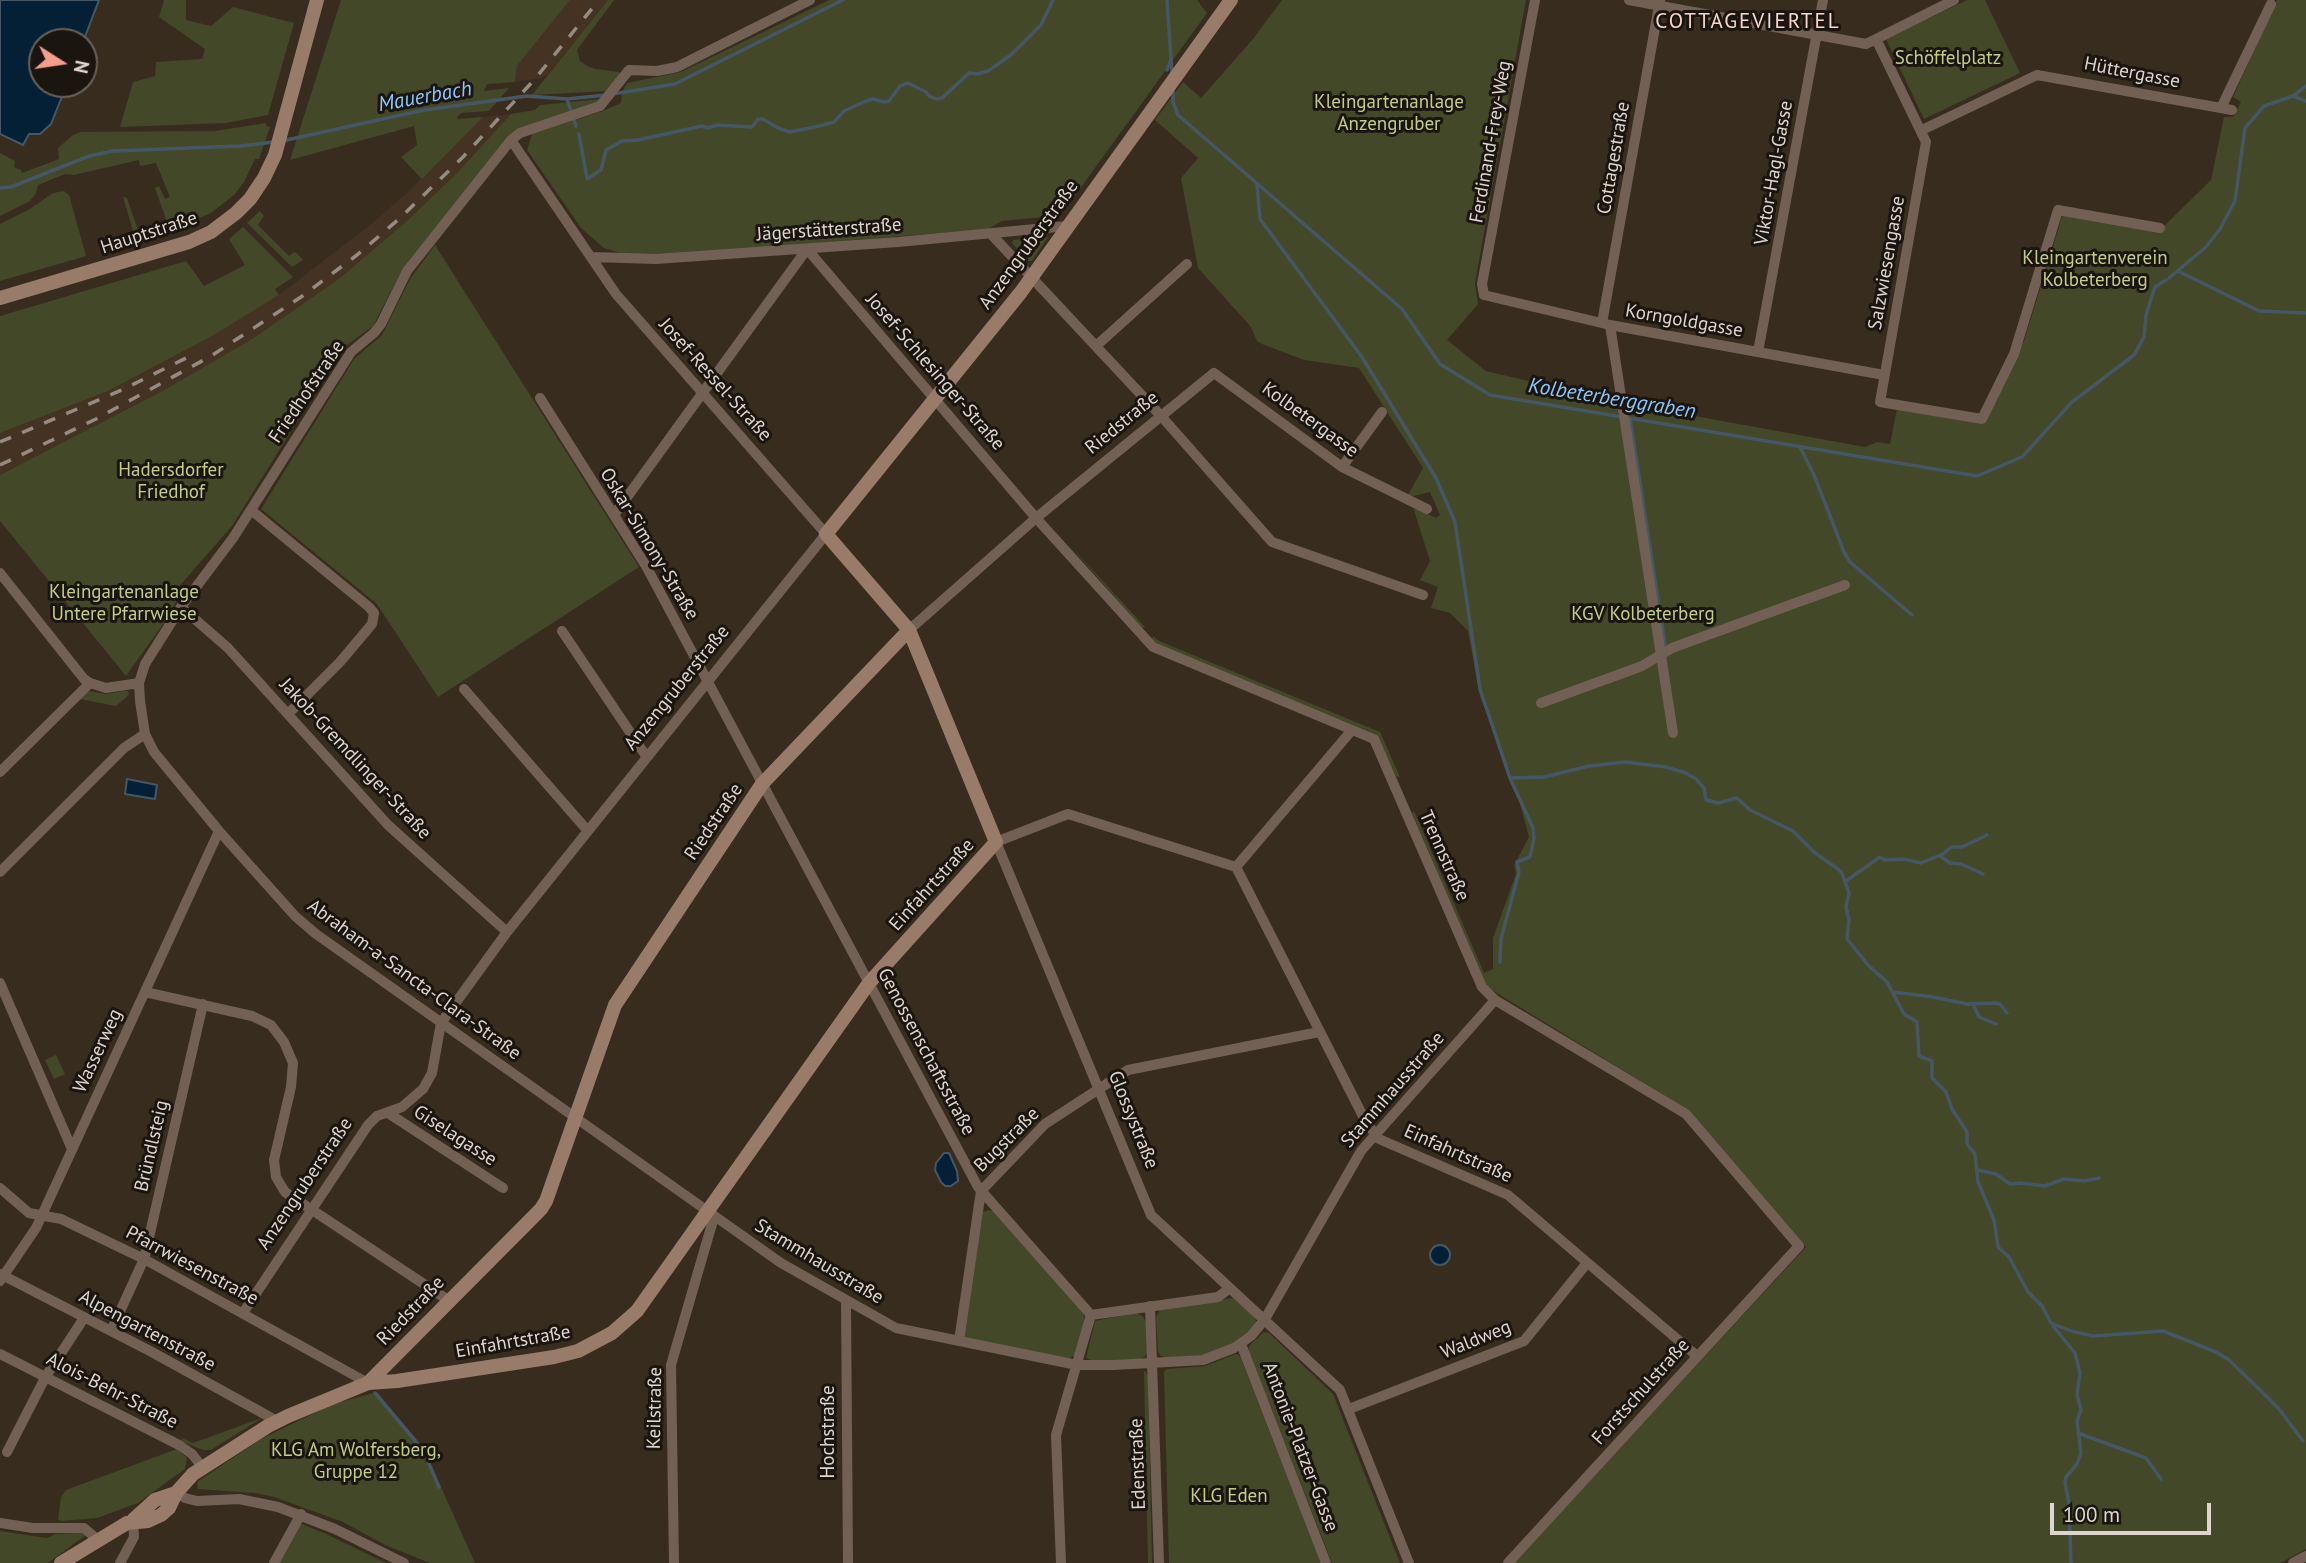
<!DOCTYPE html>
<meta charset="utf-8">
<style>
body{margin:0}
#map{position:relative;width:2306px;height:1563px;overflow:hidden;background:#382c1f;font-family:"PT Sans",sans-serif}
canvas{display:block}
.north{position:absolute;left:28px;top:28px;width:70px;height:70px;box-sizing:border-box;background:#1b150f;border:2px solid #69625b;border-radius:50%;rotate:102deg;font-size:19px;font-weight:700;line-height:28px;text-align:center;color:#ded6ce}
.north::after{content:'';display:block;margin:auto;width:24px;height:32px;background:#f49d8c;clip-path:polygon(50% 0,100% 100%,50% 72%,0 100%)}
.scale{position:absolute;left:2050px;top:1503px;width:161px;height:32px;box-sizing:border-box;border:4px solid #ded6ce;border-top:0;padding-left:9px;font-size:21px;line-height:24px;white-space:nowrap;color:#ded6ce;-webkit-text-stroke:5px #1b150f;paint-order:stroke}
</style>
<div id="map">
<canvas width="2306" height="1563"></canvas>
<div class="north">N</div>
<div class="scale">100 m</div>
</div>
<script>
const g = document.querySelector('canvas').getContext('2d');
g.lineJoin = 'round';
function fill(path, color) {
  g.fillStyle = color;
  g.fill(path, 'evenodd');
}
function toPath(rows) {
  const path = new Path2D();
  for (const r of rows) {
    if (r.length === 3) {
      path.moveTo(r[0] + r[2], r[1]);
      path.arc(r[0], r[1], r[2], 0, 2 * Math.PI);
      continue;
    }
    path.moveTo(r[0], r[1]);
    for (let i = 2; i < r.length; i += 2) path.lineTo(r[i], r[i + 1]);
  }
  return path;
}
function stroke(path, color, width, dash) {
  g.strokeStyle = color;
  g.lineWidth = width;
  g.lineCap = dash ? 'butt' : 'round';
  g.setLineDash(dash || []);
  g.stroke(path);
}
function drawText(font, color, halo, rows, align = 'center') {
  g.font = font + ' "PT Sans",sans-serif';
  g.lineWidth = 6;
  g.setLineDash([]);
  g.textBaseline = 'middle';
  g.strokeStyle = halo;
  g.fillStyle = color;
  for (const [text, x, y, turn = 0] of rows) {
    g.save();
    g.translate(x, y);
    g.rotate((+turn || 0) * Math.PI / 180);
    g.textAlign = isNaN(turn) ? turn : align;
    if (halo) g.strokeText(text, 0, 0);
    g.fillText(text, 0, 0);
    g.restore();
  }
}
const built = toPath([
 [570,0,608,0,547,75,542,78,515,82,517,66],
 [511,114,457,173,408,220,340,278,252,339,166,389,0,475,0,433,108,391,214,335,279,295,374,222,409,191,483,117]
]);
const green = toPath([
 [164,0,186,0,186,20,211,26,233,7,294,23,268,115,226,123,120,127,133,82,155,76,156,62,202,59,205,49,159,17],
 [341,0,570,0,517,66,515,82,487,84,484,91,509,88,489,111,461,113,457,117,458,119,483,117,422,179,401,157,417,145,414,126,290,160],
 [608,0,614,0,577,50,580,61,587,66,595,69,619,72,621,75,608,91,532,95],
 [829,0,1197,0,1207,13,1066,208,1053,216,1002,221,988,229,684,254,627,255,604,248,581,228,527,150,532,134,603,111,621,103,622,92,627,83,681,72],
 [1282,0,1526,0,1475,283,1478,304,1447,340,1486,371,1618,402,1865,447,1877,442,1890,444,1897,409,1983,424,2024,341,2062,217,2065,215,2162,232,2165,225,2211,180,2224,117,2233,117,2241,102,2233,97,2277,0,2306,0,2306,1549,2280,1563,1514,1563,1806,1247,1688,1110,1487,987,1412,813,1414,811,1484,973,1493,969,1493,938,1516,874,1514,865,1529,837,1516,789,1480,696,1468,631,1450,613,1431,608,1438,587,1420,580,1430,561,1413,507,1436,518,1440,515,1430,492,1413,496,1408,495,1423,468,1359,368,1304,360,1262,344,1257,341,1251,327,1198,268,1181,178,1198,158,1155,120,1183,82,1201,98,1253,39],
 [1967,0,1985,0,2020,73,1924,119,1886,39],
 [601,99,595,105,512,133,403,268,373,326,343,348,232,526,175,591,177,600,166,620,126,676,0,521,0,475,166,389,252,339,340,278,408,220,457,173,511,114,535,110,540,105],
 [266,123,266,126,270,127,259,159,255,159,244,182,234,195,211,213,175,228,106,250,104,243,134,234,123,197,127,198,138,230,156,223,158,226,167,222,155,188,159,186,165,199,170,197,156,163,140,166,139,160,74,175,65,174,38,185,36,193,30,201,0,216,0,153,15,161,14,167,21,170,22,173,59,159,58,148,73,135,81,132,215,131],
 [64,191,69,195,86,256,0,281,0,224,28,210,53,193],
 [260,211,264,216,258,225,289,256,294,252,297,253,303,260,292,267,247,223],
 [243,227,293,277,275,289,279,295,214,335,108,391,0,433,0,316,186,261,204,286,245,265,229,239],
 [1048,237,1032,261,1028,261,1012,243,1013,240],
 [435,245,639,567,438,697,377,604,261,509,354,359,382,335,410,279],
 [1065,540,1145,627,1142,628],
 [1153,636,1159,641,1380,732,1400,777,1396,776,1376,734,1157,645,1152,639],
 [88,691,106,694,124,691,128,691,129,695,116,706,80,699],
 [56,1055,65,1074,54,1079,45,1060],
 [990,1210,995,1212,1083,1313,1085,1321,1075,1355,1068,1359,965,1337,963,1333,983,1212],
 [1233,1298,1255,1316,1256,1322,1250,1332,1232,1344,1207,1355,1167,1358,1161,1356,1158,1352,1156,1318,1160,1310],
 [1135,1313,1143,1316,1146,1323,1147,1353,1144,1357,1138,1360,1093,1361,1086,1358,1095,1321],
 [1264,1332,1269,1333,1333,1394,1400,1563,1332,1563,1248,1349,1250,1345],
 [1236,1354,1240,1356,1321,1563,1169,1563,1164,1372,1167,1369,1205,1366],
 [1144,1370,1148,1375,1152,1563,1148,1563],
 [377,1392,424,1449,475,1563,430,1563,385,1545,343,1522,274,1497,255,1493,198,1489,197,1482,261,1439,333,1404],
 [262,1418,211,1450,203,1450,181,1441,182,1438,193,1443],
 [177,1449,187,1458,185,1469,138,1503,97,1518,61,1521,58,1519,61,1497,66,1490],
 [299,1523,324,1533,386,1563,279,1563],
 [0,1531,47,1538,55,1534,82,1533,86,1535,48,1563,0,1563]
]);
const water = toPath([
 [0,0,99,0,83,42,42,42,42,84,67,84,51,124,40,134,29,134,23,145,0,134,0,0],
 [127,779,157,785,155,799,125,794,127,779],
 [944,1153,949,1153,957,1171,958,1181,951,1186,945,1186,941,1182,935,1170,936,1163,944,1153],
 [1440,1255,10]
]);
const stream = toPath([
 [1167,0,1172,73],
 [1167,70,1170,62],
 [1173,91,1173,102,1178,115,1402,309,1440,364,1490,395,1977,476,2022,457,2072,402,2134,355,2144,337,2146,315,2155,287,2166,280],
 [613,94,675,84,843,0],
 [2293,96,2306,101],
 [567,99,576,126],
 [579,134,587,179,601,170,606,150,622,141,638,140,702,126,708,128,717,125,752,127,758,119,763,119,778,128,790,132,815,127,834,122,844,111,866,101,873,99,884,102,889,101,900,86,908,83,926,92,929,96,936,99,942,98,969,73,978,74,988,71,1012,54,1041,25,1053,0],
 [282,141,424,110,527,96,567,99,606,95],
 [1257,185,1260,219,1362,357,1436,478,1455,522,1480,689,1510,778,1533,828,1534,838,1530,857,1517,862,1519,872,1501,939,1500,962],
 [0,188,11,187,89,156,113,151,240,146,274,142],
 [2178,271,2259,311,2306,313],
 [2169,278,2206,247,2220,229,2235,201,2245,128,2264,106,2293,96,2306,86],
 [1630,418,1665,644],
 [1801,449,1814,475,1844,552,1850,562,1912,615],
 [1510,778,1544,777,1589,766,1626,762,1666,767,1686,773,1696,779,1704,788,1706,800,1718,803,1737,798,1750,810,1793,831,1815,853,1838,869,1842,873,1849,893,1846,907,1849,920,1847,939,1869,966,1887,982,1904,1014,1917,1022,1919,1056,1932,1061,1932,1078,1946,1092,1952,1109,1967,1132,1967,1144,1975,1154,1978,1182,1994,1220,1998,1247,2009,1257,2028,1292,2042,1306,2051,1323,2071,1331,2093,1336,2163,1331,2216,1352,2229,1360,2261,1391,2279,1409,2303,1441],
 [1940,856,1950,863,1961,864,1983,874],
 [1846,881,1880,857,1885,860,1904,859,1921,863,1943,854,1951,847,1962,847,1987,835],
 [1893,992,1933,997,1967,1004,1995,1003,2000,1004,2007,1013],
 [1973,1004,1979,1017,1996,1024],
 [1978,1170,1996,1174,2010,1184,2020,1183,2045,1186,2064,1179,2084,1181,2099,1178],
 [2053,1326,2075,1353,2080,1373,2077,1395,2081,1410,2077,1421,2081,1453,2077,1464,2066,1477,2065,1483,2069,1503,2071,1563],
 [375,1393,423,1450,439,1487],
 [2078,1433,2146,1458,2161,1479]
]);
const street = toPath([
 [810,0,677,67,657,71,629,70,600,106,520,133,511,140,407,271,381,324,374,333,351,352,233,538,181,607,145,664,139,683,140,701,145,734,154,752,219,831,295,916,316,934,781,1263,896,1328,1077,1365,1114,1365,1203,1360,1234,1348,1251,1336,1265,1319,1361,1151,1495,1000],
 [1535,0,1482,284,1484,295,1610,325,1884,375],
 [1629,0,1866,44,1954,0],
 [1876,39,1926,142,1880,402,1982,419,2014,354,2058,210,2160,228],
 [2221,108,2271,4],
 [1922,130,2037,75,2232,110],
 [991,234,1162,417,1272,542,1423,595],
 [592,257,656,259,898,242,1067,226],
 [1602,323,1660,0],
 [1610,325,1673,733],
 [1096,346,1187,264],
 [1758,352,1823,0],
 [540,398,646,566,978,1187,1091,1315],
 [1342,467,1382,412],
 [251,510,369,607,374,613,372,624,340,662,288,714],
 [614,515,807,249,1036,518,1153,647,1374,739,1482,987,1495,1000,1686,1114,1799,1246,1508,1563],
 [0,573,84,679,90,683,106,688,139,683],
 [181,607,228,648,388,825,507,932],
 [909,630,1036,518,1214,373,1342,467,1427,509],
 [562,631,646,756],
 [464,689,587,830],
 [1541,703,1642,666,1672,648,1845,585],
 [0,772,90,683],
 [1236,867,1352,730],
 [0,872,124,748,145,734],
 [0,983,72,1149],
 [145,992,252,1016,271,1025,284,1042,293,1063,291,1087,274,1160,276,1177,285,1192,448,1300],
 [388,1113,503,1188],
 [0,1188,29,1213,61,1219,144,1259,368,1383],
 [0,1274,150,1351,277,1421],
 [0,1281,36,1228,219,831],
 [846,1301,848,1563],
 [1150,1306,1159,1563],
 [243,1313,368,1125,377,1116,402,1107,423,1089,432,1073,441,1023,507,932,826,534,616,294,511,140],
 [1091,1315,1218,1297,1230,1288],
 [111,1331,144,1259,203,1004],
 [959,1341,981,1191,1045,1124,1128,1070,1319,1032],
 [1241,1344,1326,1563],
 [0,1354,179,1445,192,1454,203,1468],
 [1349,1409,1524,1341,1587,1263],
 [7,1452,46,1376,84,1318],
 [176,1493,185,1498,197,1501,239,1499,278,1507,335,1529,404,1563],
 [0,1523,33,1528,84,1528,97,1539],
 [120,1563,134,1537,133,1520],
 [274,1563,301,1514],
 [674,1563,671,1365,714,1217],
 [1061,1563,1056,1435,1091,1315],
 [1409,1563,1340,1390,1151,1215,996,842,1068,814,1236,867,1366,1122,1379,1139,1508,1195,1697,1356],
 [2293,1563,2306,1556]
]);
const secondary = toPath([
 [0,298,189,242,211,232,236,213,250,199,264,178,275,155,317,0],
 [368,1383,541,1209,546,1201,615,1005,762,784,909,630],
 [133,1520,155,1500,176,1493],
 [61,1563,127,1523,148,1521,161,1515,169,1508,176,1493,193,1474,268,1426,288,1416,368,1383,397,1381,554,1357,578,1351,612,1333,637,1311,869,983,996,842,909,630,826,534,1021,292,1231,0]
]);
const rail = toPath([
 [0,442,124,389,190,356],
 [0,465,96,419,211,356,301,297,357,255,399,219,463,157,534,80,599,0]
]);
const parkNames = [
 ["Schöffelplatz",1948,59],
 ["Kleingartenanlage",1389,103],
 ["Anzengruber",1389,125],
 ["Kleingartenverein",2095,259],
 ["Kolbeterberg",2095,281],
 ["Hadersdorfer",171,471],
 ["Friedhof",171,493],
 ["Kleingartenanlage",124,593],
 ["Untere Pfarrwiese",124,615],
 ["KGV Kolbeterberg",1643,615],
 ["KLG Am Wolfersberg,",356,1451],
 ["Gruppe 12",356,1473],
 ["KLG Eden",1229,1497]
];
const streetNames = [
 ["Hüttergasse",2132,73,11],
 ["Ferdinand-Frey-Weg",1491,142,-80],
 ["Cottagestraße",1614,158,-80],
 ["Viktor-Hagl-Gasse",1774,173,-80],
 ["Jägerstätterstraße",829,230,-4],
 ["Hauptstraße",149,233,-18],
 ["Anzengruberstraße",1029,245,-54],
 ["Salzwiesengasse",1887,263,-80],
 ["Korngoldgasse",1684,321,10],
 ["Josef-Schlesinger-Straße",935,372,49],
 ["Josef-Ressel-Straße",715,380,48],
 ["Friedhofstraße",307,392,-56],
 ["Kolbetergasse",1310,420,36],
 ["Riedstraße",1122,423,-39],
 ["Oskar-Simony-Straße",649,544,59],
 ["Anzengruberstraße",677,688,-51],
 ["Jakob-Gremdlinger-Straße",355,759,47],
 ["Riedstraße",714,822,-56],
 ["Trennstraße",1444,856,66],
 ["Einfahrtstraße",932,885,-48],
 ["Abraham-a-Sancta-Clara-Straße",414,980,36],
 ["Wasserweg",98,1051,-65],
 ["Genossenschaftsstraße",926,1052,62],
 ["Stammhausstraße",1393,1090,-49],
 ["Glossystraße",1133,1120,68],
 ["Giselagasse",455,1136,33],
 ["Bugstraße",1007,1140,-45],
 ["Bründlsteig",152,1146,-77],
 ["Einfahrtstraße",1458,1154,24],
 ["Anzengruberstraße",305,1184,-56],
 ["Stammhausstraße",819,1262,31],
 ["Pfarrwiesenstraße",192,1266,28],
 ["Riedstraße",411,1311,-46],
 ["Alpengartenstraße",147,1331,28],
 ["Waldweg",1476,1340,-22],
 ["Einfahrtstraße",513,1342,-10],
 ["Alois-Behr-Straße",112,1391,27],
 ["Forstschulstraße",1641,1392,-48],
 ["Keilstraße",655,1408,-89],
 ["Hochstraße",829,1432,-90],
 ["Antonie-Platzer-Gasse",1300,1447,69],
 ["Edenstraße",1138,1464,-92]
];
const neighbourhoodNames = [
 ["COTTAGEVIERTEL",1748,22]
];
const waterNames = [
 ["Mauerbach",425,97,-10],
 ["Kolbeterberggraben",1612,399,9]
];
fill(built, '#432');
fill(green, '#424828');
fill(water, '#042036');
stroke(water, '#455764', 2);
stroke(stream, '#455764', 3.5);
stroke(street, '#736054', 10);
stroke(secondary, '#997b69', 14);
stroke(rail, '#958b81', 3.5, [12, 12]);
drawText('19px', '#c0cf85', '#1b150f', parkNames);
drawText('19px', '#ded6ce', '#1b150f', streetNames);
g.letterSpacing = '2px';
drawText('21px', '#f7d5ce', '#1b150f', neighbourhoodNames);
g.letterSpacing = '0px';
drawText('italic 21px', '#8ac7fc', '#1b150f', waterNames);
</script>
